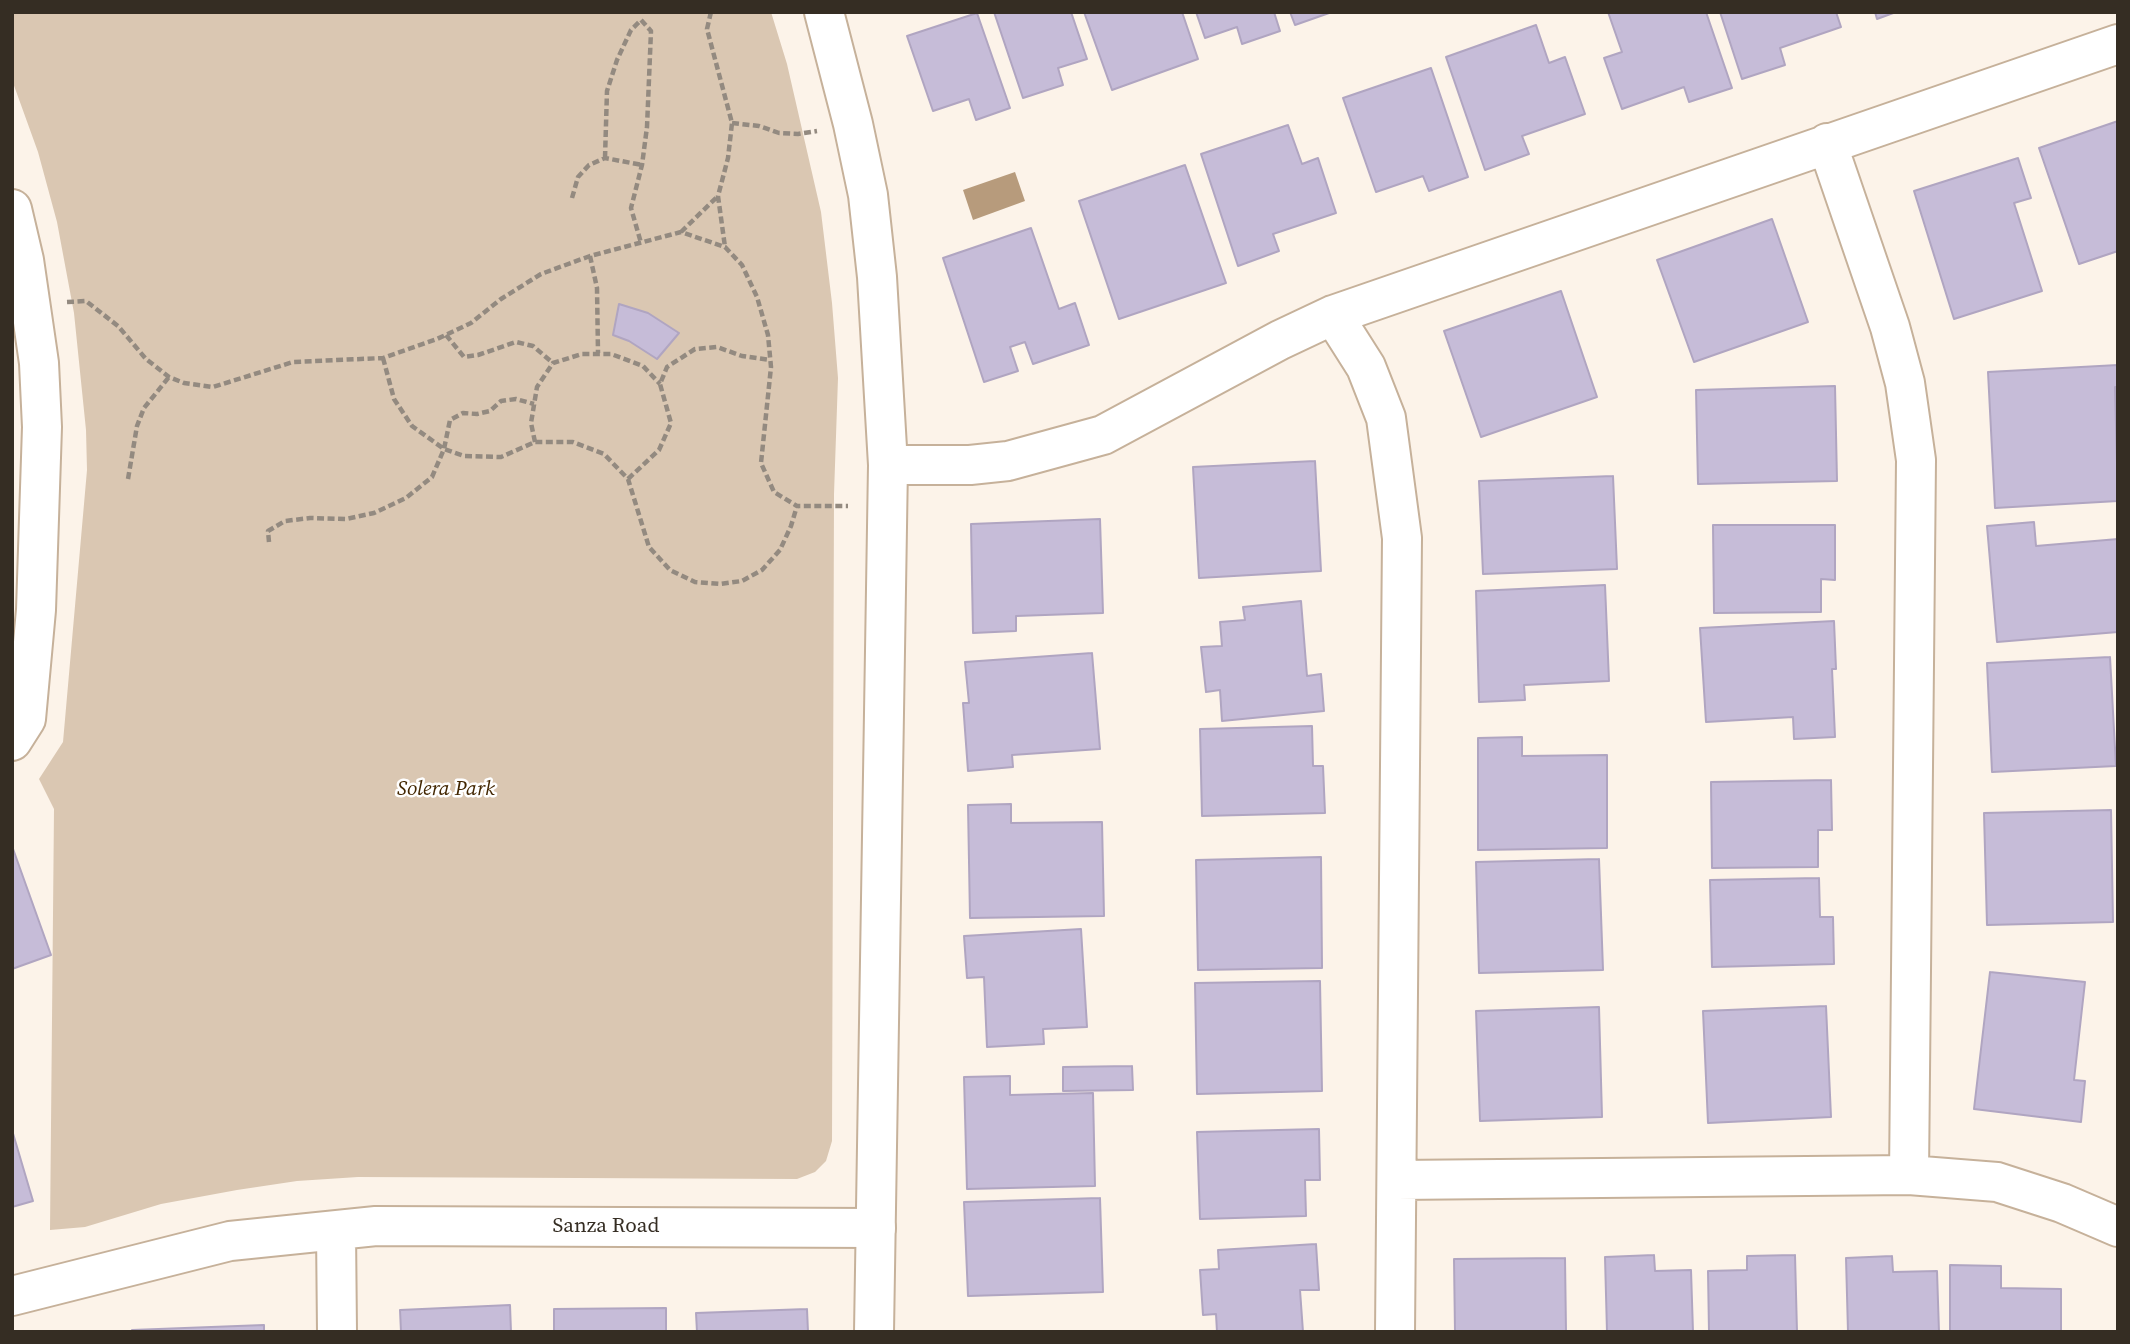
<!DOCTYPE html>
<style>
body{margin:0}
#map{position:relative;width:2130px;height:1344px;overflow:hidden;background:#fcf3e9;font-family:"Source Serif 4",serif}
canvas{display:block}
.frame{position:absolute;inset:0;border:14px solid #352d23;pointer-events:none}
</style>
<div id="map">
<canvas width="2130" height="1344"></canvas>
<div class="frame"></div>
</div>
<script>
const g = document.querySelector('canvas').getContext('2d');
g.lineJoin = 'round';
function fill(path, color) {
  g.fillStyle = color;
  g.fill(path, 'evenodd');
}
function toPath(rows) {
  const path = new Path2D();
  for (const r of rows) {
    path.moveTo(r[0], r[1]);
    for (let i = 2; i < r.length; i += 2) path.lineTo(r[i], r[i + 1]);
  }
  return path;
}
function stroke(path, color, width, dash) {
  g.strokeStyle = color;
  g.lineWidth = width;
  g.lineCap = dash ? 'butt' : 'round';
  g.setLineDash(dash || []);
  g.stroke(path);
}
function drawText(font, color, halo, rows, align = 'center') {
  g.font = font + ' "Source Serif 4",serif';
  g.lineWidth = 5;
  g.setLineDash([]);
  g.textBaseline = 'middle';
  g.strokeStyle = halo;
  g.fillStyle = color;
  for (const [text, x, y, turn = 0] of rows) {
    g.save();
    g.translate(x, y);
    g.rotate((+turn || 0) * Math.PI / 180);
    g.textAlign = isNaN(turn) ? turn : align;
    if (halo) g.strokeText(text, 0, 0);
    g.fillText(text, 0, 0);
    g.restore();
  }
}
const green = toPath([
 [12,12,771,12,787,64,821,212,832,303,838,378,834,494,832,1141,826,1161,815,1172,797,1179,358,1177,297,1181,237,1190,161,1204,85,1227,50,1230,54,809,39,779,63,742,87,470,86,430,74,313,57,222,38,152,12,80]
]);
const water = toPath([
 [1015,172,1025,201,973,220,963,190]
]);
const building = toPath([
 [994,12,1071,12,1087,59,1058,68,1063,85,1023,98,994,12],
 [1084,12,1182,12,1198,59,1112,90,1084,12],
 [1196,12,1274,12,1280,31,1242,44,1237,27,1205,38,1196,12],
 [1290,12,1332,12,1295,25,1290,12],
 [1608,12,1706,12,1732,88,1689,102,1684,87,1622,109,1604,58,1622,52,1608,12],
 [1720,12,1836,12,1841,27,1780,48,1785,65,1742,79,1720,12],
 [1875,12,1896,12,1877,19,1875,12],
 [977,13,1010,108,976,120,969,99,933,111,907,36,977,13],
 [1536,25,1549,63,1565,57,1585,114,1522,136,1529,154,1485,170,1446,57,1536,25],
 [1431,68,1468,177,1429,191,1423,176,1376,192,1343,98,1431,68],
 [2118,121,2118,251,2079,264,2039,148,2118,121],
 [1288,125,1302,164,1318,158,1336,213,1273,234,1279,251,1238,266,1201,154,1288,125],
 [2018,158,2031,198,2014,203,2042,291,1954,319,1914,191,2018,158],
 [1185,165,1226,283,1119,319,1079,201,1185,165],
 [1772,219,1808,322,1694,362,1657,260,1772,219],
 [1031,228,1059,309,1075,303,1089,345,1033,364,1025,342,1010,347,1018,371,984,382,943,258,1031,228],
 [1561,291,1597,397,1481,437,1444,331,1561,291],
 [619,304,648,313,679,333,657,359,629,341,613,335,619,304],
 [2118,365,2118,387,2115,387,2118,501,1995,508,1988,372,2118,365],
 [1835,386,1837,481,1698,484,1696,390,1835,386],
 [1315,461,1321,571,1199,578,1193,467,1315,461],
 [1613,476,1617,569,1483,574,1479,481,1613,476],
 [1100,519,1103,613,1016,616,1016,631,973,633,971,524,1100,519],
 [2034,522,2036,546,2118,539,2118,632,1997,642,1987,526,2034,522],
 [1713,525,1835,525,1835,580,1821,579,1821,612,1714,613,1713,525],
 [1605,585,1609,681,1524,685,1525,700,1479,702,1476,591,1605,585],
 [1301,601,1307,676,1321,674,1324,711,1222,721,1220,690,1206,692,1201,647,1222,646,1220,622,1245,620,1243,607,1301,601],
 [1834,621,1836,669,1832,669,1835,737,1794,739,1793,717,1706,722,1700,628,1834,621],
 [1092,653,1100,749,1012,755,1013,767,968,771,963,703,969,703,965,662,1092,653],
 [2110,657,2116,766,1992,772,1987,663,2110,657],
 [1312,726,1313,766,1323,766,1325,813,1202,816,1200,729,1312,726],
 [1522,737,1522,756,1607,755,1607,848,1478,850,1478,738,1522,737],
 [1831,780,1832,830,1818,830,1818,867,1712,868,1711,782,1831,780],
 [1011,804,1011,823,1102,822,1104,916,970,918,968,805,1011,804],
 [2111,810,2113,922,1987,925,1984,813,2111,810],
 [12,846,51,955,12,969,12,846],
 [1321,857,1322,968,1198,970,1196,860,1321,857],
 [1599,859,1603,970,1479,973,1476,862,1599,859],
 [1819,878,1820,917,1833,917,1834,964,1712,967,1710,880,1819,878],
 [1081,929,1087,1027,1043,1029,1044,1044,987,1047,984,977,967,978,964,936,1081,929],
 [1990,972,2085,982,2074,1080,2085,1081,2081,1122,1974,1109,1990,972],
 [1320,981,1322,1091,1197,1094,1195,983,1320,981],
 [1826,1006,1831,1117,1708,1123,1703,1011,1826,1006],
 [1599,1007,1602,1117,1480,1121,1476,1011,1599,1007],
 [1132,1066,1133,1090,1063,1091,1063,1067,1132,1066],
 [1010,1076,1010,1095,1093,1093,1095,1186,967,1189,964,1077,1010,1076],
 [1319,1129,1320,1180,1305,1180,1306,1216,1200,1219,1197,1132,1319,1129],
 [12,1130,33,1201,12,1207,12,1130],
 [1100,1198,1103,1292,968,1296,964,1202,1100,1198],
 [1316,1244,1319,1290,1300,1290,1303,1332,1217,1332,1216,1314,1203,1315,1200,1270,1219,1269,1218,1250,1316,1244],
 [1654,1255,1655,1271,1691,1270,1693,1332,1607,1332,1605,1257,1654,1255],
 [1795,1255,1797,1332,1709,1332,1708,1271,1747,1270,1747,1256,1795,1255],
 [1892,1256,1893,1272,1937,1271,1939,1332,1848,1332,1846,1258,1892,1256],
 [1565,1258,1566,1332,1455,1332,1454,1259,1565,1258],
 [1950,1265,2001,1266,2001,1288,2061,1289,2061,1332,1950,1332,1950,1265],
 [510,1305,511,1332,401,1332,400,1310,510,1305],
 [666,1308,666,1332,554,1332,554,1309,666,1308],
 [807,1309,808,1332,697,1332,696,1313,807,1309],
 [264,1325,264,1332,132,1332,132,1330,264,1325]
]);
const path = toPath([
 [711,12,707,29,732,123,728,158,718,196,725,247],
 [732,123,759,126,779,133,798,134,817,131],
 [605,158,607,91,617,60,631,30,641,20,651,31,647,127,642,165,631,208,641,243],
 [572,198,578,177,589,165,605,158,642,165],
 [681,232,717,197],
 [590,256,597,288,598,353],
 [67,302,86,301,118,326,146,359,169,377,184,383,213,387,293,362,383,358,437,339,471,323,501,299,541,274,590,256,681,232,725,247,742,265,757,297,768,335,771,367,761,463,774,492,797,506,848,506],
 [446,335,464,357,478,355,516,342,533,346,553,363],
 [383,358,394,399,412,426,444,449,464,456,501,457,535,442,573,442,604,454,628,479,649,547,670,570,695,582,720,584,742,581,762,570,780,550,791,526,797,506],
 [535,442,531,423,537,387,553,363,582,354,611,354,643,366,660,384],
 [128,479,137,426,144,408,169,377],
 [628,479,659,450,671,423,660,384,667,367,695,349,717,347,742,356,770,360],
 [269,542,268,531,285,521,310,518,346,519,374,513,406,498,432,477,444,449,450,420,463,413,477,414,490,411,501,401,516,399,534,404]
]);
const street = toPath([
 [1827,143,1890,327,1905,383,1916,460,1909,1175],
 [12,209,24,260,39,363,42,427,36,610,26,719,12,741],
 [1333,315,1366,367,1386,418,1402,538,1395,1332],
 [888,465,970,465,1008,461,1103,435,1280,340,1333,315,2118,44],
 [1397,1180,1909,1175,1997,1182,2062,1203,2118,1227],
 [336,1231,337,1332],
 [12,1296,230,1241,376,1226,876,1228]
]);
const secondary = toPath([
 [824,12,853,124,868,195,877,277,888,465,874,1332]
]);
const parkNames = [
 ["Solera Park",446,790]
];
const streetNames = [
 ["Sanza Road",606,1227]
];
fill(green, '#dac7b2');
fill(water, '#b79b7c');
fill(building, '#c6bcd8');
stroke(building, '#b0a5c1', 2);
stroke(street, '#c6b19a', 42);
stroke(secondary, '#c6b19a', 42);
stroke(path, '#938a80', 4.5, [7, 3.5]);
stroke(street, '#fff', 38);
stroke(secondary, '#fff', 38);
drawText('italic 21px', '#422600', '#fff', parkNames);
drawText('21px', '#352d23', '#fff', streetNames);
</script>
